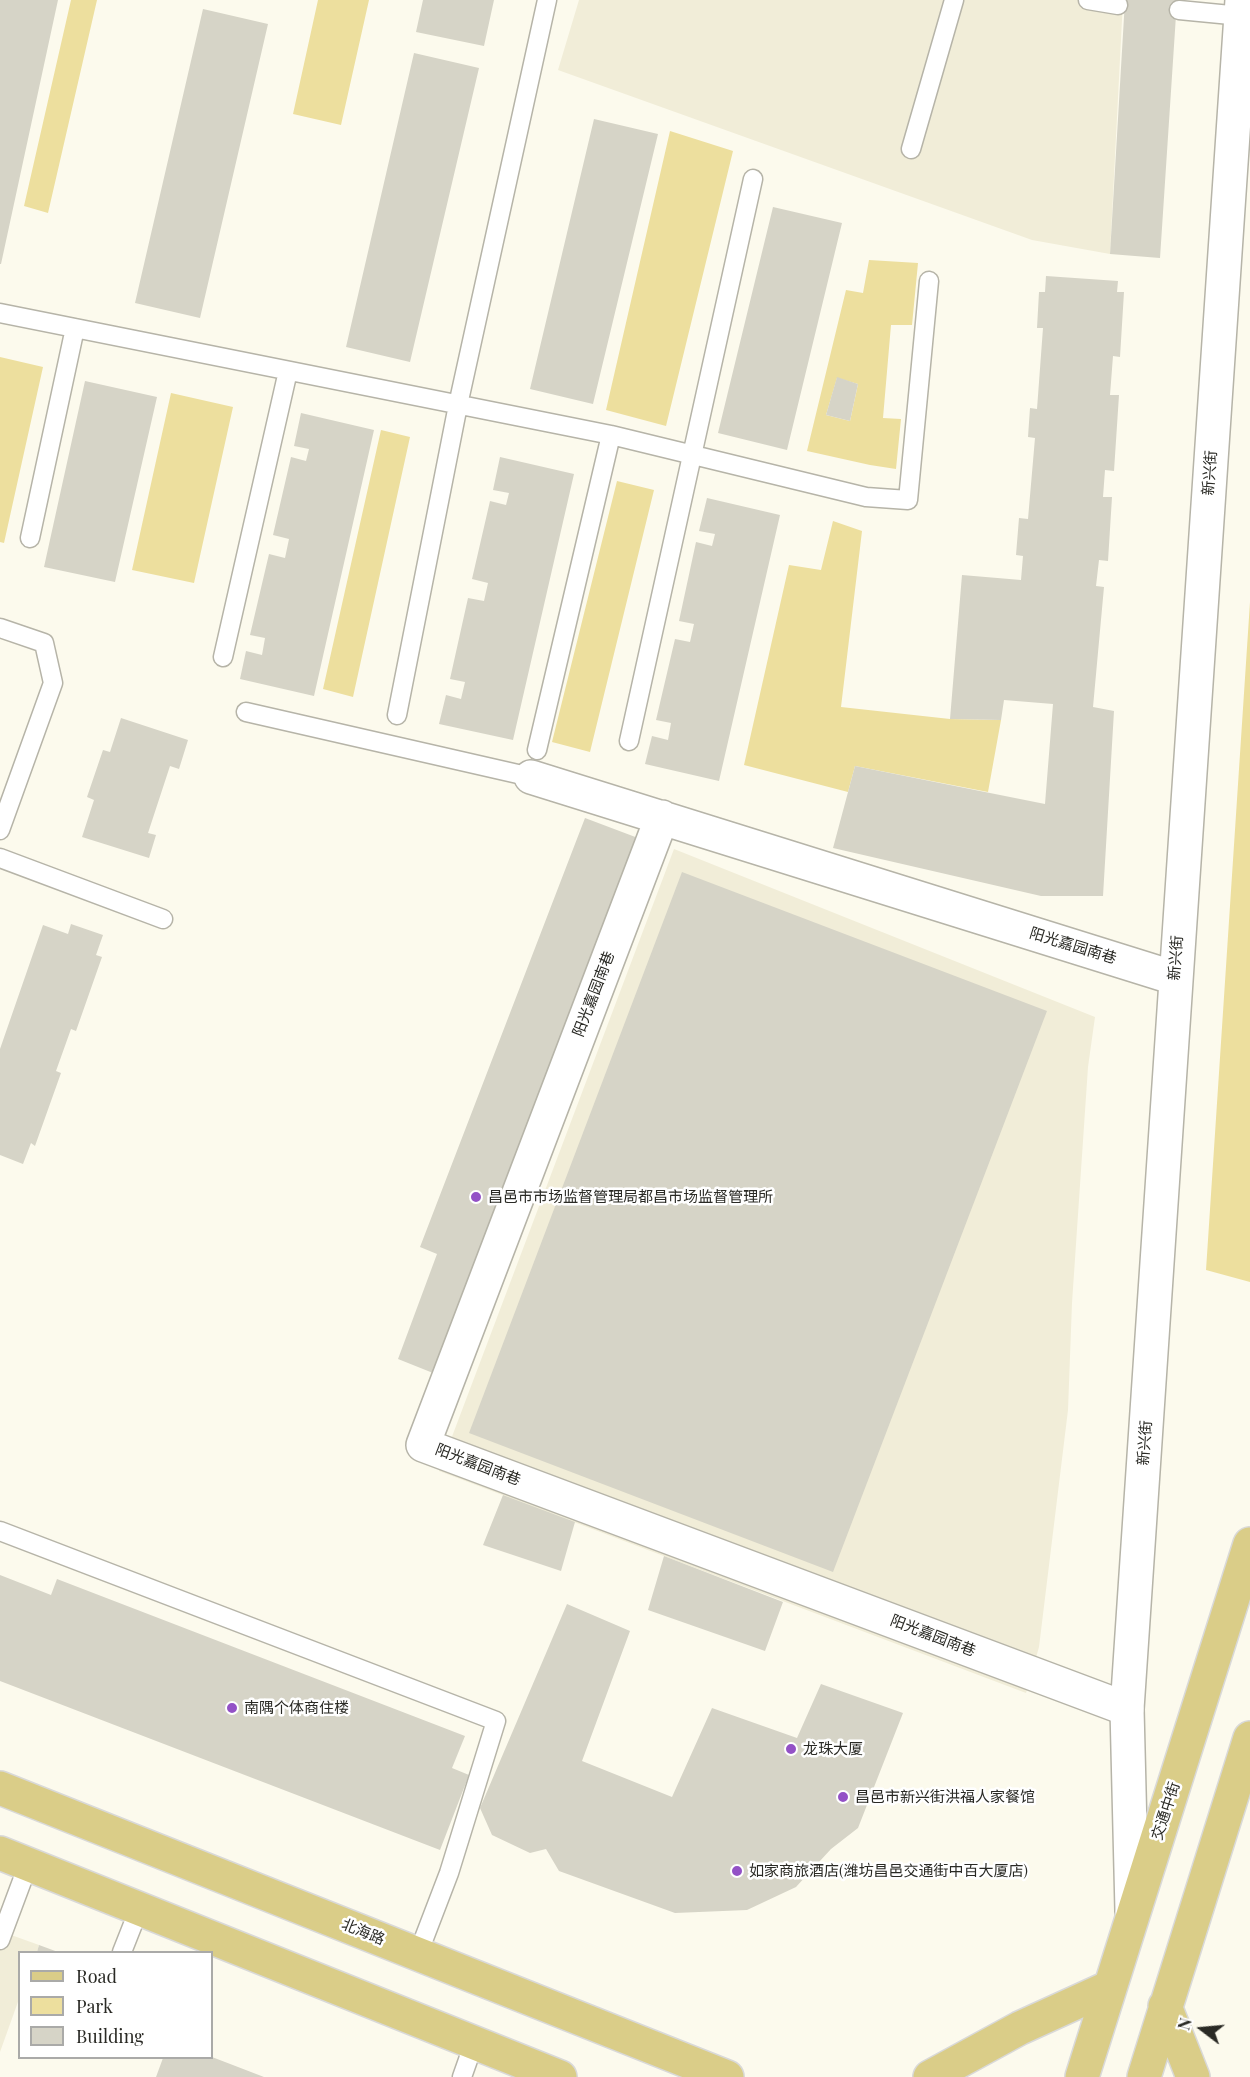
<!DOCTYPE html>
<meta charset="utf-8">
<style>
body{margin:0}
#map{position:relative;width:1250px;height:2077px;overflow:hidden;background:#fcfaed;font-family:"Playfair Display",serif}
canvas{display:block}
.legend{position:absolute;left:18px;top:1951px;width:195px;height:108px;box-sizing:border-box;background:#fff;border:2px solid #aaaaa8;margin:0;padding:8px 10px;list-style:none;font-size:18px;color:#2a2a25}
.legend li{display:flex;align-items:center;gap:12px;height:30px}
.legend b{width:30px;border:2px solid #aaaaa8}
.north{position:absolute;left:1172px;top:1999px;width:60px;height:60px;-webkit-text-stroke:4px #fff;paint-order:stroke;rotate:286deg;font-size:16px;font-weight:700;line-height:24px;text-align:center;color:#2a2a25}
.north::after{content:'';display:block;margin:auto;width:21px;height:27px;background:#2a2a25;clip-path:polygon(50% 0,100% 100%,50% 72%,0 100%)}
</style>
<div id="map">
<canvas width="1250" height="2077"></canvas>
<ul class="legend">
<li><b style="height:8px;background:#dacd88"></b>Road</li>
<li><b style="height:16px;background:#eddf9e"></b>Park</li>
<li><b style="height:16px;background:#d6d4c7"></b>Building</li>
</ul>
<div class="north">N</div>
</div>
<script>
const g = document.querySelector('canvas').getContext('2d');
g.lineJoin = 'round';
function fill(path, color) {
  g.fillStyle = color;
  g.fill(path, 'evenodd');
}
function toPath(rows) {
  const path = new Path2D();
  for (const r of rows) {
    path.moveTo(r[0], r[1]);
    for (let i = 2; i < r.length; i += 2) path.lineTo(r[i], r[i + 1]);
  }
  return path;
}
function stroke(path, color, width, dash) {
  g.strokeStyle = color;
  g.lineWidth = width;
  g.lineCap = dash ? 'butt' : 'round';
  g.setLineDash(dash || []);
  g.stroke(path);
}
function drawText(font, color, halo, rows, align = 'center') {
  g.font = font + ' "Playfair Display","Noto Sans SC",serif';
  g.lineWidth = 5;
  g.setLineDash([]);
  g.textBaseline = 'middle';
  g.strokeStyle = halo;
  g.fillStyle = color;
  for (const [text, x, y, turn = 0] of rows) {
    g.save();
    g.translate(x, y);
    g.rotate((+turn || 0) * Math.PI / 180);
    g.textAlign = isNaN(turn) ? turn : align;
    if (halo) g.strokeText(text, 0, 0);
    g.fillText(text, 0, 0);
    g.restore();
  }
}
const built = toPath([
 [579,0,1123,0,1110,254,1032,240,558,70],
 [674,849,1095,1017,1088,1067,1072,1303,1068,1410,1039,1647,1026,1693,439,1471],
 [0,1931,39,1945,37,1952,20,1952,19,1999,0,2052]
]);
const green = toPath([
 [71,0,97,0,48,213,24,206],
 [318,0,369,0,341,125,293,114],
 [670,131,733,151,666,426,606,410],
 [869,260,918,263,912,325,891,325,883,418,901,419,896,469,870,465,807,451,846,290,863,293],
 [837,378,858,384,850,421,826,415],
 [0,357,43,367,4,543,0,542],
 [171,393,233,407,194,583,132,570],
 [381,430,410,437,353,697,323,689],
 [617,481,654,490,590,752,552,742],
 [833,521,862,531,841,707,950,719,1001,720,988,792,855,766,848,792,744,765,789,565,821,570],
 [1250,602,1250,1282,1206,1270]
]);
const building = toPath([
 [0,0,58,0,1,264,0,264],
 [423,0,494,0,484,46,416,32],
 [1125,0,1177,0,1160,258,1110,254],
 [203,9,268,24,200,318,135,303],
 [414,53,479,68,410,362,346,347],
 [594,119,658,134,593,404,530,389],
 [773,207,842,223,787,450,718,433],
 [1046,276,1118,281,1117,292,1124,292,1120,357,1113,356,1110,395,1119,395,1114,471,1105,470,1103,497,1112,497,1108,561,1099,560,1096,586,1104,587,1093,707,1114,711,1103,896,1041,896,833,848,855,766,1045,804,1053,704,1004,700,1001,720,950,719,962,575,1021,580,1023,556,1016,555,1019,518,1028,519,1035,438,1028,437,1030,408,1037,409,1043,328,1037,328,1039,292,1045,292],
 [837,377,858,384,850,421,826,415],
 [85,381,157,397,115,582,44,567],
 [301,413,374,430,314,696,240,679,246,651,262,655,265,638,250,635,269,554,285,558,289,539,273,535,291,457,306,461,309,449,294,446],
 [500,457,574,474,513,740,439,724,446,695,461,699,465,682,450,679,468,598,484,601,488,583,472,579,490,501,506,505,509,493,493,490],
 [707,498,780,515,719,781,645,764,652,736,668,740,671,723,656,720,675,639,690,642,694,624,679,621,696,542,712,546,715,534,699,531],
 [121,718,188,740,179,769,170,766,148,833,156,835,149,858,82,837,94,800,87,797,103,750,110,752],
 [585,818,638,838,433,1373,398,1359,437,1254,420,1247],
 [682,872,1047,1011,833,1572,469,1433],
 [71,924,103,935,96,955,102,957,76,1031,71,1029,56,1071,61,1073,35,1146,31,1143,23,1164,0,1155,0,1049,43,925,68,934],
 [503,1495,575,1522,561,1571,483,1545],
 [664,1556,783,1602,765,1651,648,1610],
 [0,1575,51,1595,57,1579,465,1736,452,1768,469,1775,440,1850,0,1681],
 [567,1604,630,1631,582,1761,672,1797,712,1708,797,1738,821,1684,903,1713,858,1828,831,1849,796,1887,747,1910,675,1913,559,1871,546,1849,530,1853,492,1835,480,1808],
 [39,1945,58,1952,37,1952],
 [212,2057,264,2077,156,2077,163,2058]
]);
const lane = toPath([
 [1088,0,1118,5],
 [1179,10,1241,16],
 [911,149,954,0],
 [0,313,611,435,866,497,908,500,929,281],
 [30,538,75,328],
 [0,628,44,643,53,683,0,830],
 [223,657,288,371],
 [246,712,531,777],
 [397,715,458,405,547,0],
 [629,741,753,179],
 [537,750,611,435],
 [0,858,163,919],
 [0,1531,496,1721,449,1873,418,1954],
 [0,1940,28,1865],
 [122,1952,139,1909],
 [462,2077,474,2043]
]);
const street = toPath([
 [531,777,1175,978],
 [662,817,423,1445,1127,1709]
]);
const secondary = toPath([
 [1132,1911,1127,1709,1242,0]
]);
const primary = toPath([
 [0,1788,727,2077],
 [0,1853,560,2077],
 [1165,2006,1193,2077],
 [930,2077,1020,2028,1110,1987],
 [1082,2077,1250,1544],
 [1144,2077,1250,1738]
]);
const markers = [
 [476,1197,6,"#9351c6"],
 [232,1708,6,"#9351c6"],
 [791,1749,6,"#9351c6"],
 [843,1797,6,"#9351c6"],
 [737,1871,6,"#9351c6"]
];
const streetNames = [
 ["新兴街",1210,473,-86],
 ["阳光嘉园南巷",1073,946,17],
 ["新兴街",1176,958,-86],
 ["阳光嘉园南巷",594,994,-69],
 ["新兴街",1145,1443,-86],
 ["阳光嘉园南巷",478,1465,21],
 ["阳光嘉园南巷",933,1636,21],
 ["交通中街",1166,1811,-72],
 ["北海路",363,1932,22]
];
const poiNames = [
 ["昌邑市市场监督管理局都昌市场监督管理所",488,1197],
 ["南隅个体商住楼",244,1708],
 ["龙珠大厦",803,1749],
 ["昌邑市新兴街洪福人家餐馆",855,1797],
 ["如家商旅酒店(潍坊昌邑交通街中百大厦店)",749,1871]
];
fill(built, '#f1edd8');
fill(green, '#eddf9e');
fill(building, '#d6d4c7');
stroke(lane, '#b6b4a8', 21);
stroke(street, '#b6b4a8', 36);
stroke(secondary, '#b6b4a8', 36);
stroke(primary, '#d9d9d8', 36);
stroke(lane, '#fff', 18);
stroke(street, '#fff', 33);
stroke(secondary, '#fff', 33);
stroke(primary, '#dacd88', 33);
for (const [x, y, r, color] of markers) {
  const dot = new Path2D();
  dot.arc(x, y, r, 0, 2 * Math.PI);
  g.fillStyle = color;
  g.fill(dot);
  stroke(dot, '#fff', 2);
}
drawText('15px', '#2a2a25', '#fff', streetNames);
drawText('15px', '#2a2a25', '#fff', poiNames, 'left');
</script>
